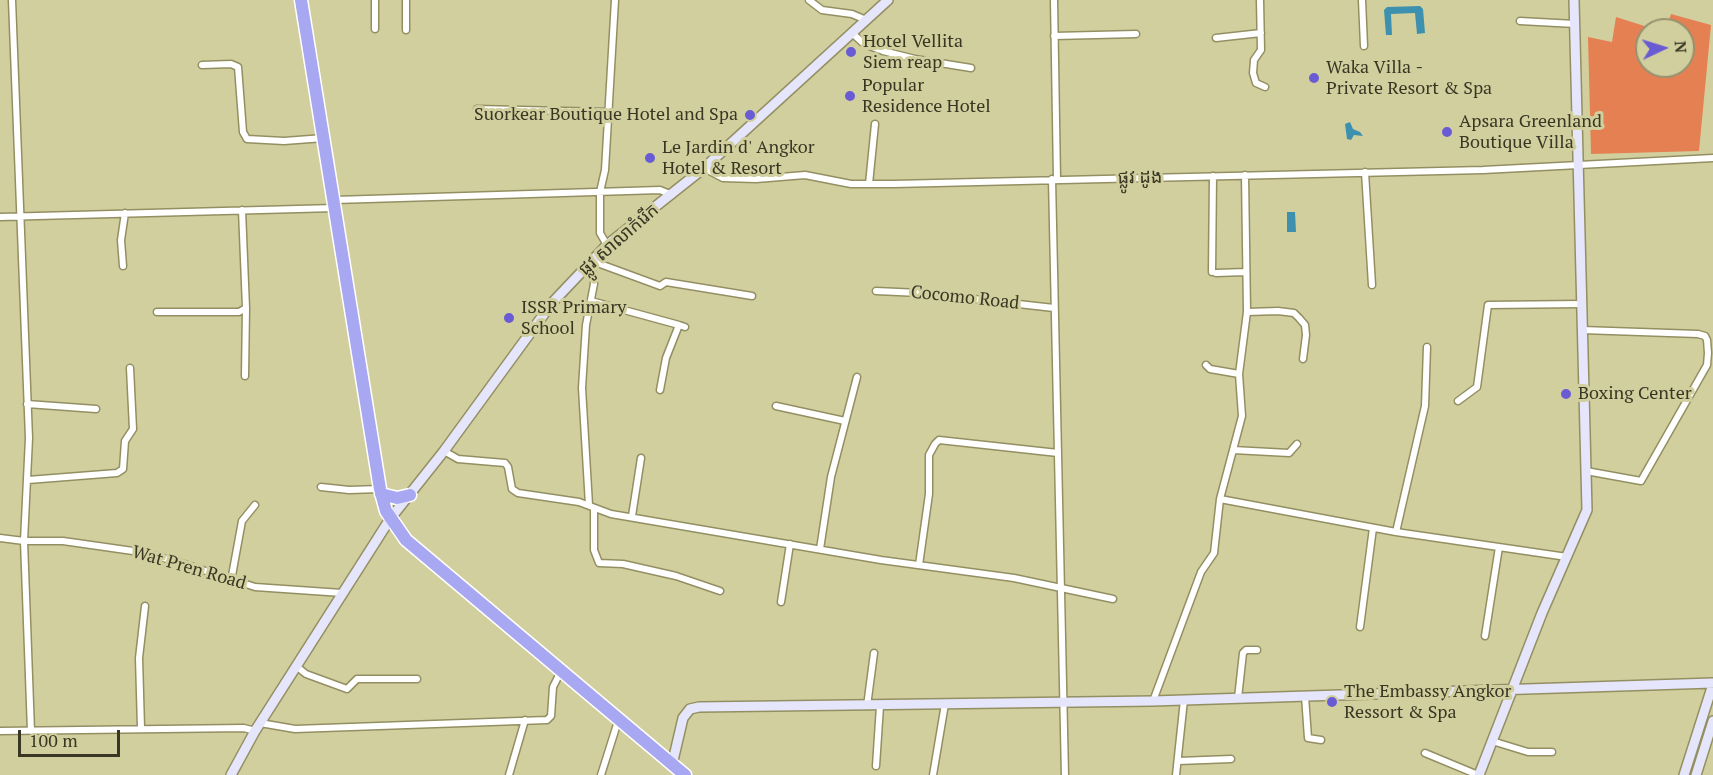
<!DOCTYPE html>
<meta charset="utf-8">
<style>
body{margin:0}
#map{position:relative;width:1713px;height:775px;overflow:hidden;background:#d2cf9f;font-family:"PT Serif",serif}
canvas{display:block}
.north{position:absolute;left:1635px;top:18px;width:60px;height:60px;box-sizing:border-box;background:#d2cf9f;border:2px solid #95926e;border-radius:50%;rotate:86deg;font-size:16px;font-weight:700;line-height:24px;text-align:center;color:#393724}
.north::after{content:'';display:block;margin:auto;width:21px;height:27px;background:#685bd4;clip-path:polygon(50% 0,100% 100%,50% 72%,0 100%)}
.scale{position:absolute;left:18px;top:730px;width:102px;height:27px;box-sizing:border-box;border:3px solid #393724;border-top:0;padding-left:8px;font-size:18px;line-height:21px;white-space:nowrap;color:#393724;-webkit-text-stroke:4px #d2cf9f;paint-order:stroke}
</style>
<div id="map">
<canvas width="1713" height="775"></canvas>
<div class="north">N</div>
<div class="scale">100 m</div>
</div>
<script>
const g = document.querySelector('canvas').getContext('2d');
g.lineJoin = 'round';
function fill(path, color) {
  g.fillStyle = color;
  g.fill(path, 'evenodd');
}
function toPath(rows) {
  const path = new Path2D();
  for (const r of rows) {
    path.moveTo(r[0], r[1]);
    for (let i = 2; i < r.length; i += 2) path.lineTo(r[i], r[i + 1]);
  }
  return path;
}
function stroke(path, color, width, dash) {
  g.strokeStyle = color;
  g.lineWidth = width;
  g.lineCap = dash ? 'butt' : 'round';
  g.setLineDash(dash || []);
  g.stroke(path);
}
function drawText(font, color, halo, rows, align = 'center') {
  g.font = font + ' "PT Serif","Noto Sans Khmer",serif';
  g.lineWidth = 6;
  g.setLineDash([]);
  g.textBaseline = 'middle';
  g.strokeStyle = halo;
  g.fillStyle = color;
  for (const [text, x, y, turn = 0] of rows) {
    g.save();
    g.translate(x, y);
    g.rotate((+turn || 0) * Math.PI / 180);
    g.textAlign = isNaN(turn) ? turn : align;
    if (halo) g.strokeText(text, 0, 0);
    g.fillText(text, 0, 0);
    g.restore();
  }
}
const green = toPath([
 [1671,14,1711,25,1699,151,1591,154,1588,37,1612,42,1616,17,1657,30,1647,30,1647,66,1683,66,1683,30,1666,30]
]);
const water = toPath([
 [1420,6,1423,9,1425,33,1417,34,1415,13,1391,14,1392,35,1386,35,1384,10,1387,7],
 [1350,122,1353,129,1360,132,1363,136,1354,135,1351,140,1347,139,1345,124],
 [1287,212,1295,212,1296,232,1287,232]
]);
const street = toPath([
 [12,0,29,438,24,541,31,731],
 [406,0,406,30],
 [809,0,822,10,852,14,866,20],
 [1054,0,1057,179],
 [1260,0,1261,50,1254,60,1253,73,1256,83,1265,87],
 [1362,0,1364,46],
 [1520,21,1575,24],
 [375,29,375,0],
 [852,33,864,44,883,51,915,59,971,68],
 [1054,36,1136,34],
 [1216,38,1261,33],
 [202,65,231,64,238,67,243,132,247,139,284,141,324,138],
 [477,109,608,112],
 [704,168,723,178,756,179,805,175,851,184,894,184,1483,170,1713,158],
 [1365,172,1372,285],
 [1052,179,1065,775],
 [869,184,875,124],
 [335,200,660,190,672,195],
 [0,217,335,208],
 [607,245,600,233,600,192,605,170,615,0],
 [592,261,660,286,666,282,752,296],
 [123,266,121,240,125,213],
 [1212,272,1213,176],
 [1216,273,1246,272],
 [876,291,920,293,1054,308],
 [591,301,679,325],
 [157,312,239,312,246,308,242,210],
 [1247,312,1278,311,1294,313,1299,318,1305,325,1306,335,1303,359],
 [1582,330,1698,334,1705,336,1707,340,1708,353,1707,365,1641,481,1586,471],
 [1206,365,1210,369,1239,374],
 [245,376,246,308],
 [660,390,666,358,679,325,685,327],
 [1458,401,1477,387,1488,305,1581,304],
 [27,404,96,409],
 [776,406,845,421],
 [1233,450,1289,453,1297,444],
 [444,451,458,459,505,463,508,467,512,489,518,493,579,502,611,514,881,560,1014,578,1113,599],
 [28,480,117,473,123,469,125,441,133,429,130,368],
 [321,487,349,490,380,489],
 [1220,499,1396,532,1567,557],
 [589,505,582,388,586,325,594,284,591,261],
 [594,509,594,550,599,563,623,564,676,576,720,591],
 [632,516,641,458],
 [1396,532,1425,406,1427,347],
 [0,538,24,541,63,541,140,552,175,561,255,587,342,593],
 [820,549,831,477,857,377],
 [919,565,929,494,929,455,935,444,939,440,1058,453],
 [231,581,242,521,255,505],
 [781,602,790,544],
 [1360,627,1373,528],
 [1485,636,1499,547],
 [296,666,306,674,347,689,357,679,417,679],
 [1305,696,1308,738,1321,740],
 [1238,698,1243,653,1246,650,1257,650],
 [1153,701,1201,572,1214,553,1220,499,1242,416,1239,374,1247,312,1245,175],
 [867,706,874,653],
 [260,723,295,729,547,720,551,716,553,687,561,671],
 [141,728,139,658,145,606],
 [0,731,244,728,255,731],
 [1492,741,1528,752,1552,752],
 [1425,753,1478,775],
 [1178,761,1231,759],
 [876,766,880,706],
 [509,775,525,720],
 [601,775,619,718],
 [933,775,945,704],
 [1176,775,1184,700]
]);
const secondary = toPath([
 [672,765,683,718,690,709,699,707,1153,701,1713,683],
 [231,775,255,731,390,519,444,451,552,303,607,245,704,168,888,0],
 [1479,775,1542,613,1587,510,1574,0],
 [1684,775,1713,684],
 [1696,775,1713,721]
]);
const highway = toPath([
 [301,0,380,489,386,511,406,540,685,775],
 [381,494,397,498,410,495]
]);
const markers = [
 [851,52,6,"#685bd4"],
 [1314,78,6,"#685bd4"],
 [850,96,6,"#685bd4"],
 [750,115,6,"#685bd4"],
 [1447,132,6,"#685bd4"],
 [650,158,6,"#685bd4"],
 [509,318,6,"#685bd4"],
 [1566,394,6,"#685bd4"],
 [1332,702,6,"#685bd4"]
];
const poiNames = [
 ["Hotel Vellita",863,42],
 ["Siem reap",863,63],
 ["Waka Villa -",1326,68],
 ["Private Resort & Spa",1326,89],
 ["Popular",862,86],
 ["Residence Hotel",862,107],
 ["Suorkear Boutique Hotel and Spa",738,115,"right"],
 ["Apsara Greenland",1459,122],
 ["Boutique Villa",1459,143],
 ["Le Jardin d' Angkor",662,148],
 ["Hotel & Resort",662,169],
 ["ISSR Primary",521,308],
 ["School",521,329],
 ["Boxing Center",1578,394],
 ["The Embassy Angkor",1344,692],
 ["Ressort & Spa",1344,713]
];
const streetNames = [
 ["ផ្លូវ ដូង",1140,178,-1],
 ["ផ្លូវ សាលាកំរើក",619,240,-41],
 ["Cocomo Road",965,298,6],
 ["Wat Pren Road",189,568,16]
];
fill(green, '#e58053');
fill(water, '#3d91ae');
stroke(street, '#938f62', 9);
stroke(secondary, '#938f62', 12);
stroke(highway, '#fff', 15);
stroke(street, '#fff', 6);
stroke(secondary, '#e5e5fb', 9);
stroke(highway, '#a8a7f1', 12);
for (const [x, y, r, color] of markers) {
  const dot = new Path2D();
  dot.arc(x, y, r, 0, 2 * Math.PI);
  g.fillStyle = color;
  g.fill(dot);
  stroke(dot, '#d2cf9f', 2);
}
drawText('18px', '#393724', '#d2cf9f', poiNames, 'left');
drawText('18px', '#393724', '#d2cf9f', streetNames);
</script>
